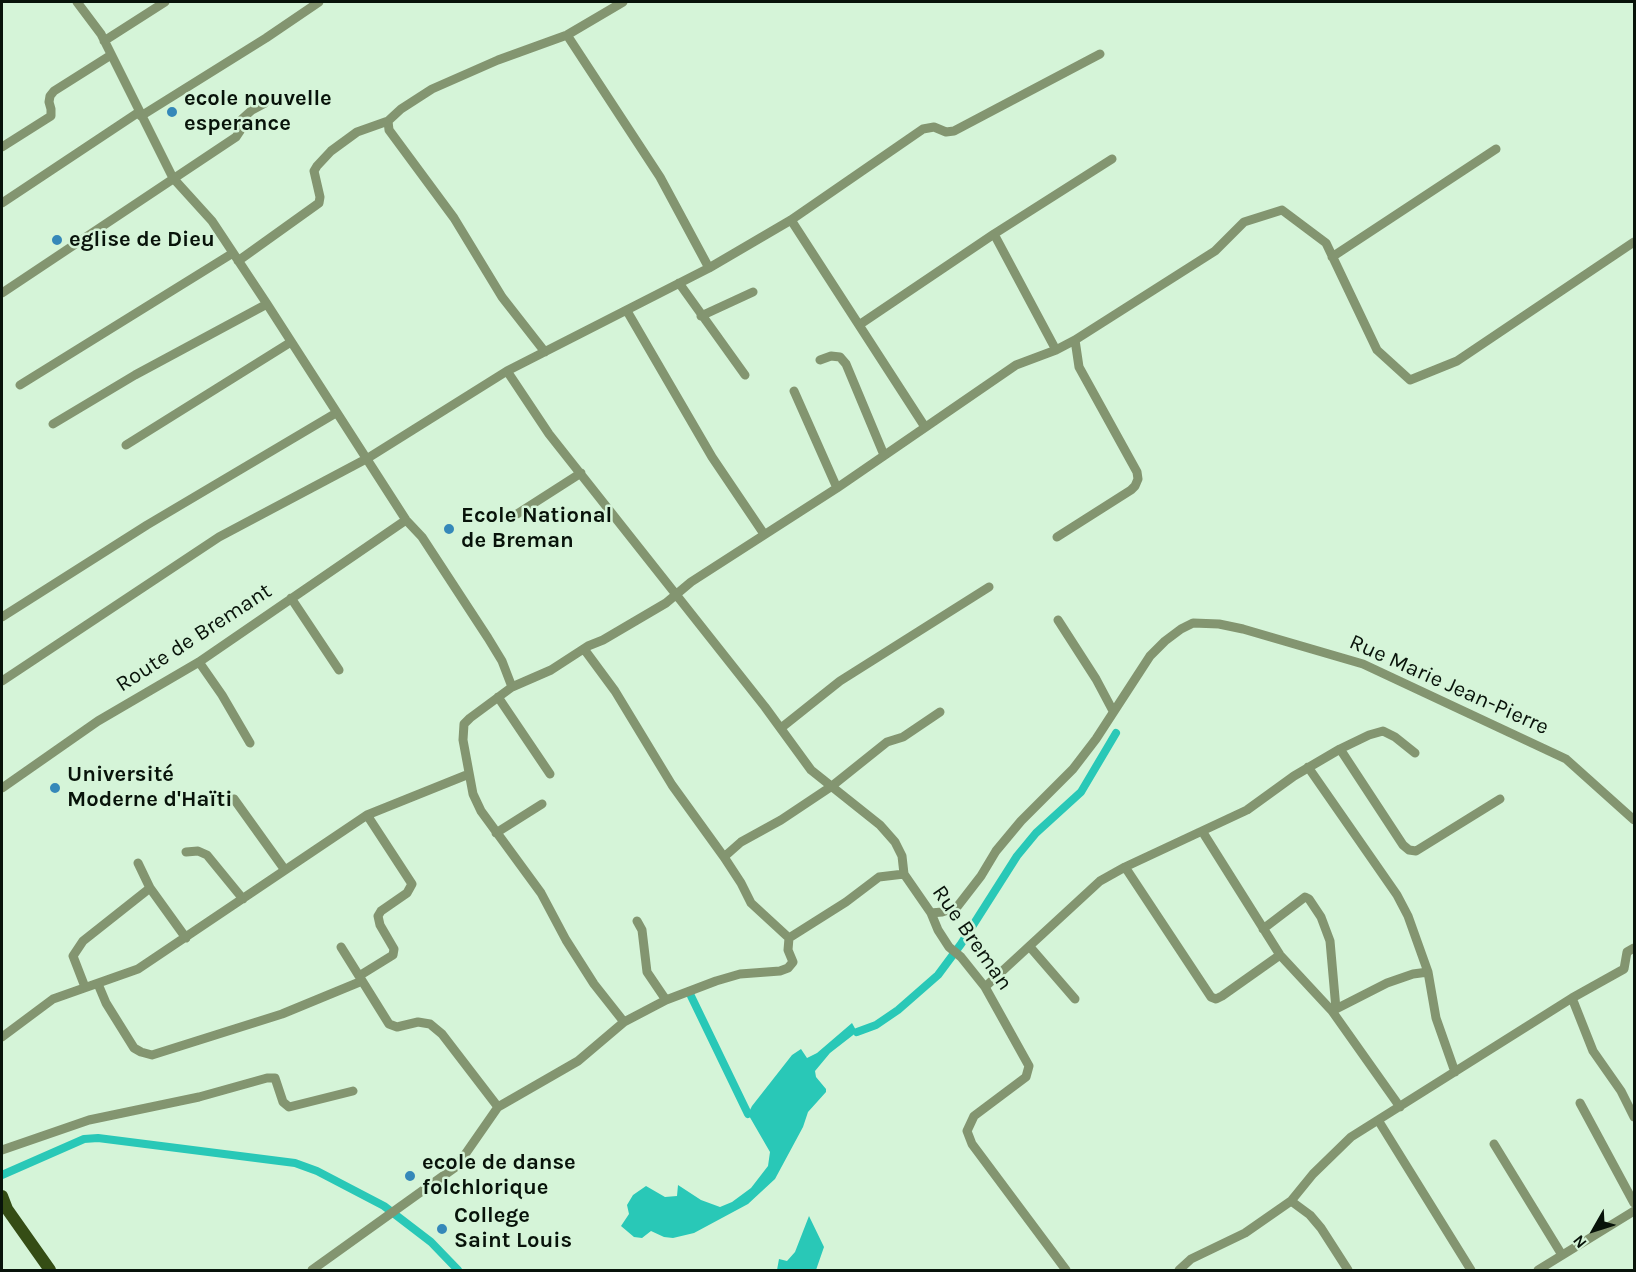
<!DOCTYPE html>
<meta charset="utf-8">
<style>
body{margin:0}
#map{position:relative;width:1636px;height:1272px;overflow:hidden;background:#d5f4d8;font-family:Karla,sans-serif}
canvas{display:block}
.frame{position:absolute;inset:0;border:3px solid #08130a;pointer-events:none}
.north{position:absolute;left:1564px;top:1200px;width:60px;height:60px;-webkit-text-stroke:4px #d5f4d8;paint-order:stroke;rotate:231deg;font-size:16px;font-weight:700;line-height:24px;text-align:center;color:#08130a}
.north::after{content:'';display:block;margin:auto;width:21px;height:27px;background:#08130a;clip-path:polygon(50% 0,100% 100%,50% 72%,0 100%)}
</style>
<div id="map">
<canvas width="1636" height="1272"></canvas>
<div class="frame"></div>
<div class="north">N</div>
</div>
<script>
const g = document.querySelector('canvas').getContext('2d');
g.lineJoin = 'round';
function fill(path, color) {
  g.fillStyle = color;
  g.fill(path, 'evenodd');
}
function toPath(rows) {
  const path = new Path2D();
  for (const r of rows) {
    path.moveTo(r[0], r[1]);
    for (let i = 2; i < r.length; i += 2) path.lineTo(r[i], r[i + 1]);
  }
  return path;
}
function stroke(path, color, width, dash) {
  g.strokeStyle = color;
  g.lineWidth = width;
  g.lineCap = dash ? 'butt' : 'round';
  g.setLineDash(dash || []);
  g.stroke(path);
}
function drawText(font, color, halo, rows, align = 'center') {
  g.font = font + ' Karla,sans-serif';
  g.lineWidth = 5;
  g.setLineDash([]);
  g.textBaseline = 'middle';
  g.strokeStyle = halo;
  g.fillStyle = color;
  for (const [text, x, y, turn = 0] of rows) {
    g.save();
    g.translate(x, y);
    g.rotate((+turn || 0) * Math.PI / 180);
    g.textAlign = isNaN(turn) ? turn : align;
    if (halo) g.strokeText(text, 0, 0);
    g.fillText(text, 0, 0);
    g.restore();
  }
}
const water = toPath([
 [852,1023,857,1032,830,1053,815,1071,816,1077,826,1089,826,1092,808,1112,803,1127,775,1179,748,1204,694,1233,673,1238,664,1237,651,1231,642,1238,634,1237,621,1226,629,1214,627,1205,633,1195,646,1186,665,1197,677,1196,678,1185,701,1200,720,1207,732,1202,751,1188,768,1166,770,1152,748,1114,752,1106,792,1055,801,1049,807,1058,817,1053],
 [809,1216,824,1247,816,1270,777,1270,779,1259,787,1261,795,1252]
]);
const canal = toPath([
 [691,996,748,1114],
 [857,1032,876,1025,898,1010,938,975,961,944,1017,856,1036,833,1081,792,1116,733],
 [2,1175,84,1139,98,1138,295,1163,317,1171,384,1206,431,1242,458,1270]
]);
const minor = toPath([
 [77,2,101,34,173,178,212,221,267,304,406,520,422,537,488,638,502,661,512,687],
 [567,35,660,177,709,268],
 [104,41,165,2],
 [141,116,266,38,319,2],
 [2,147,51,116,51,109,49,102,50,96,54,91,111,55],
 [2,203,139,112],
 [791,220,925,427],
 [994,234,1056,350],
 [1332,257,1496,149],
 [238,261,319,203,320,197,314,171,317,166,331,151,357,132,388,121],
 [679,283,745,375],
 [2,293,236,137,240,131,242,119,252,110,265,103],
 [627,311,712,457,764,534],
 [701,316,753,292],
 [859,325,994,234,1112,159],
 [545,352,502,297,454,218,389,130,388,121,401,109,432,89,498,60,567,35,623,2],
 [820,360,831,356,840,357,846,364,884,455],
 [507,371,549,434,765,707,811,770,880,825,895,842,902,856,904,874,931,913,938,930,949,947,961,957,985,987,1029,1066,1026,1077,974,1116,967,1131,972,1144,1066,1270],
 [20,385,233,253],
 [794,391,837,488],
 [53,424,135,375,267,304],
 [126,445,291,342],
 [517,514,581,473],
 [1057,537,1131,490,1135,486,1138,479,1137,472,1079,367,1075,340],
 [291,598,339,670],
 [2,617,147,525,336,413],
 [1058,620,1096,679,1113,711],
 [584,649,615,691,672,785,724,857,741,883,751,903,789,938],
 [199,662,222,695,250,743],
 [2,681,219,537,368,458,507,371,709,268,791,220,923,129,934,127,946,132,954,131,1100,54],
 [498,697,550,774],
 [781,728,840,681,989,587],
 [1340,749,1403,845,1409,850,1416,851,1500,799],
 [1308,767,1397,895,1408,916,1428,972,1436,1018,1455,1072],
 [2,788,98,721,199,662,406,520],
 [234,799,285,870],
 [1202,831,1280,955,1332,1011,1400,1107],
 [496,833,542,804],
 [186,852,198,851,207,855,243,899],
 [724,857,741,842,781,820,832,786,887,742,903,737,940,712],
 [1125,867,1211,997,1216,999,1222,996,1280,955],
 [150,888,186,938],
 [931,913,942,912,957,907,981,876,996,851,1021,821,1073,769,1096,739,1150,656,1165,641,1181,629,1193,623,1219,624,1243,629,1363,664,1566,759,1634,820],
 [637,921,642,930,647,972,666,1000],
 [1263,929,1305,897,1309,899,1321,917,1330,941,1336,1009],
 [341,947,389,1024,397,1027,418,1022,430,1024,442,1034,498,1107],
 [1030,947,1075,999],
 [359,976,393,955,394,949,380,925,378,916,381,911,407,893,412,884,367,815],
 [98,984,106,1003,134,1048,141,1052,152,1055,282,1014,362,981],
 [85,987,73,956,83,941,150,888,138,863],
 [985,987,1100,881,1125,867,1247,810,1294,776,1340,749,1369,735,1383,731,1395,737,1415,753],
 [1572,998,1593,1051,1621,1091,1634,1117],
 [1332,1011,1387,983,1413,974,1428,972],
 [624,1022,594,984,566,940,541,893,481,811,473,794,463,740,464,724,470,718,512,687,551,670,588,646,603,640,666,603,691,582,837,488,1016,365,1056,350,1075,340,1215,251,1244,222,1282,210,1326,243,1377,350,1410,380,1457,361,1634,242],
 [2,1037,53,999,138,969,367,815,469,774],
 [1580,1103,1634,1203],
 [1378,1120,1471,1270],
 [1494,1144,1562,1255],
 [2,1150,89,1120,199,1097,267,1078,275,1078,283,1102,289,1107,353,1091],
 [1291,1201,1310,1215,1321,1228,1348,1270],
 [312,1270,457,1166,498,1107,578,1061,624,1022,666,1000,716,981,740,974,780,971,788,968,793,962,788,950,789,938,846,902,879,877,904,874],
 [1179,1270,1191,1259,1245,1233,1291,1201,1313,1174,1351,1137,1572,998,1624,969,1627,952,1634,948],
 [1538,1270,1634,1211]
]);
const major = toPath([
 [2,1196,7,1209,50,1270]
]);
const markers = [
 [172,112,6,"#3588b9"],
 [57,240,6,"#3588b9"],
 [449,529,6,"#3588b9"],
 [55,788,6,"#3588b9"],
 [410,1176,6,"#3588b9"],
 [442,1229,6,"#3588b9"]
];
const poiNames = [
 ["ecole nouvelle",184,99],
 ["esperance",184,124],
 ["eglise de Dieu",69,240],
 ["Ecole National",461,516],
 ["de Breman",461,541],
 ["Université",67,775],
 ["Moderne d'Haïti",67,800],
 ["ecole de danse",422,1163],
 ["folchlorique",422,1188],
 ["College",454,1216],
 ["Saint Louis",454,1241]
];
const streetNames = [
 ["Route de Bremant",194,638,-33],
 ["Rue Marie Jean-Pierre",1449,685,24],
 ["Rue Breman",972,938,55]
];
fill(water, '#29c8b7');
stroke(canal, '#29c8b7', 8);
stroke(minor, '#839570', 9);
stroke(major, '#354d15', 12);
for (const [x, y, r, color] of markers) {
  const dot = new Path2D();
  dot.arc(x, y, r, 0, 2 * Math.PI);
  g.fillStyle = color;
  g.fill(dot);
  stroke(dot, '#d5f4d8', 2);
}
drawText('bold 22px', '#08130a', '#d5f4d8', poiNames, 'left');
drawText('22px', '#08130a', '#d5f4d8', streetNames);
</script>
